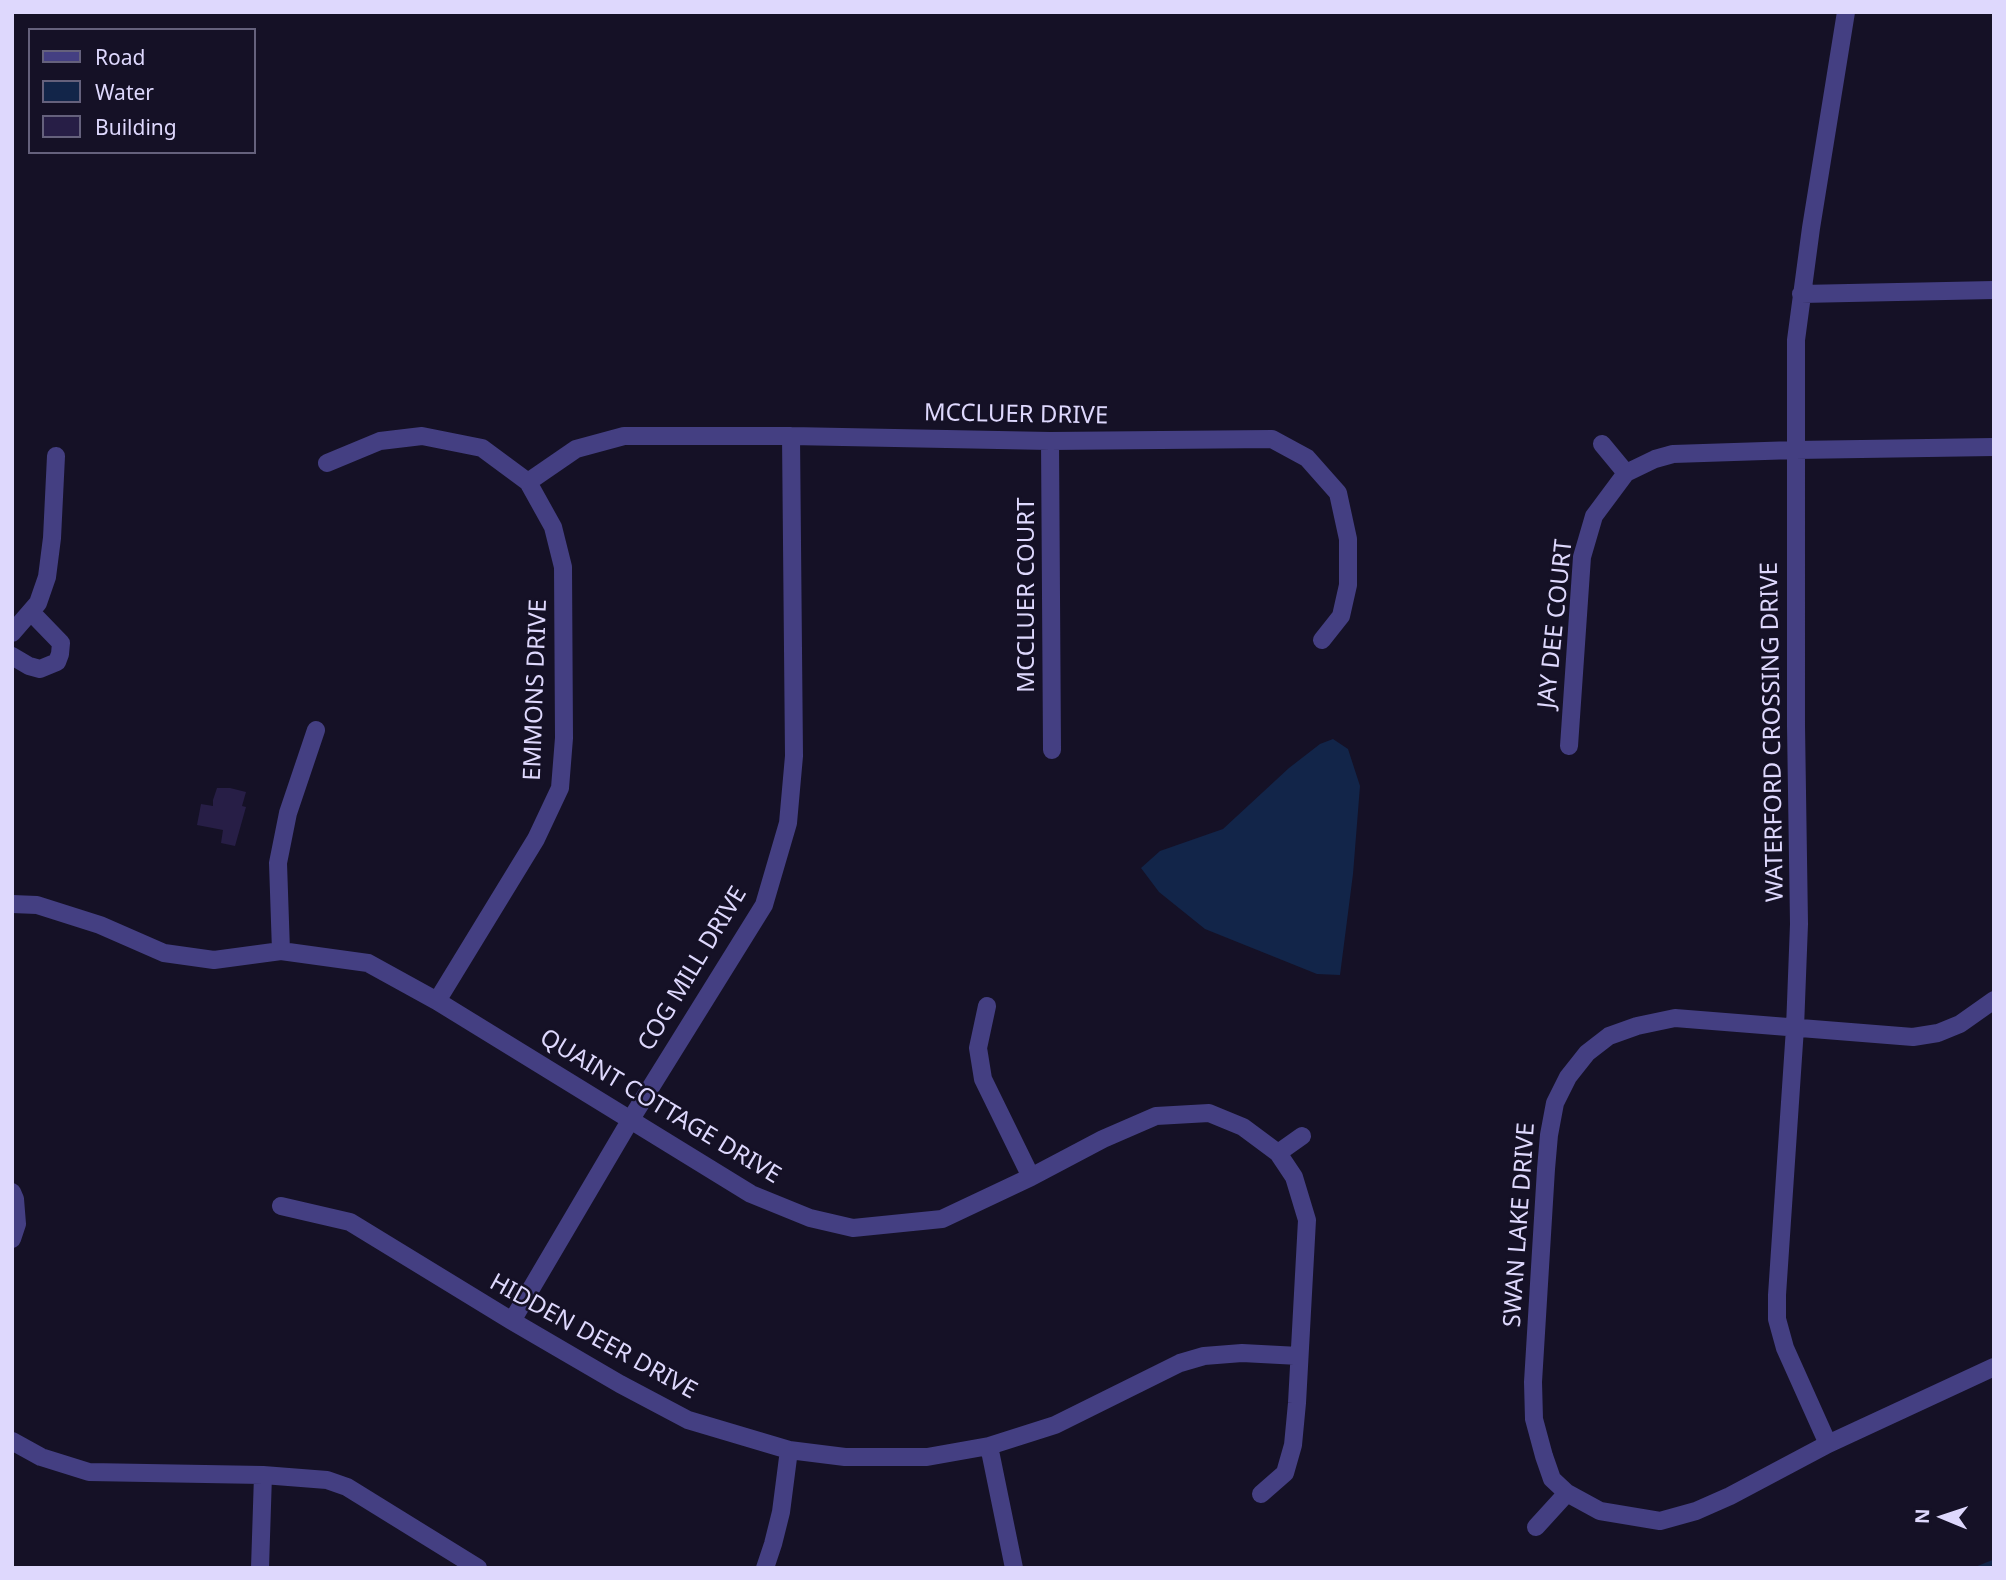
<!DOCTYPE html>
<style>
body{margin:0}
#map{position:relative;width:2006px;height:1580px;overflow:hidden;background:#151126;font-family:"Noto Sans",sans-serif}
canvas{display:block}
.frame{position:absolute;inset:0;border:14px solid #ded8fd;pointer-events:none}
.legend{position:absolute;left:28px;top:28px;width:228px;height:126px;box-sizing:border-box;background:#151126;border:2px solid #65617c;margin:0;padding:9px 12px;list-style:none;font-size:21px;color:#ded8fd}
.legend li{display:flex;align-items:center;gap:14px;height:35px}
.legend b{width:35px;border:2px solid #65617c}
.north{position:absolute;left:1908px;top:1482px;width:70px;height:70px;-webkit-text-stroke:5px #151126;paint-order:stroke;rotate:272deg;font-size:19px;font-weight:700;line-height:28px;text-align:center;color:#ded8fd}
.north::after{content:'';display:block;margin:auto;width:24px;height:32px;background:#ded8fd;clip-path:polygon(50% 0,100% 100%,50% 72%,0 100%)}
</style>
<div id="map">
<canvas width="2006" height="1580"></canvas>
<div class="frame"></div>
<ul class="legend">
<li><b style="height:9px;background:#443f82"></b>Road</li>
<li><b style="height:19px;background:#122549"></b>Water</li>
<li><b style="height:19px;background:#271e46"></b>Building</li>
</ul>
<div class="north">N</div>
</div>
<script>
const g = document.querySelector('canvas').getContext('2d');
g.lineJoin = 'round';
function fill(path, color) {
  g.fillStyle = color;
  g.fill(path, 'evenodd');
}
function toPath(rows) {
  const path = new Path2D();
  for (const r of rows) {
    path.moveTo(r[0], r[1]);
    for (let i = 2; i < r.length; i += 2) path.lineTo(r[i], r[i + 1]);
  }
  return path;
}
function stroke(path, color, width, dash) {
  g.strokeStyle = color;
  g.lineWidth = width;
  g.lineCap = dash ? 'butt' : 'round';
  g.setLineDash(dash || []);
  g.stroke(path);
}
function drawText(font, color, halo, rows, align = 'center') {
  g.font = font + ' "Noto Sans",sans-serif';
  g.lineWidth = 5;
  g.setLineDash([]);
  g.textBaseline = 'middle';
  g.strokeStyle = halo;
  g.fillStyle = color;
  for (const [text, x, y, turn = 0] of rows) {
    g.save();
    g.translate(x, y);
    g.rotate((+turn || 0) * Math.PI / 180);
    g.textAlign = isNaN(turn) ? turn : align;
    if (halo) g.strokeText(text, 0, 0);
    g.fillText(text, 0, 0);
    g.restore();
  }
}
const water = toPath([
 [1333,739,1348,749,1360,786,1353,874,1340,975,1317,974,1205,929,1159,892,1141,868,1160,851,1223,829,1289,768,1320,744]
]);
const stream = toPath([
 [1979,1568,1994,1562]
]);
const building = toPath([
 [217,788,230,788,246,792,242,806,246,807,235,846,221,843,223,830,197,825,201,804,213,806,213,800]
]);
const minor = toPath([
 [1801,294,1994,290],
 [1050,441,1052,750],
 [1602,444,1626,473],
 [327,463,380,441,422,436,482,448,528,482,553,527,563,567,564,738,560,788,536,839,437,1001],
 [528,482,576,449,624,436,791,436,1050,441,1272,439,1307,458,1338,493,1348,539,1348,585,1341,616,1322,640],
 [12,633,38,603,47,577,52,538,56,456],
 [12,656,29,666,40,669,57,662,60,654,61,643,31,612],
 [1569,746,1582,557,1594,516,1626,473,1655,459,1673,454,1795,450,1994,447],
 [12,904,37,905,100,925,164,953,214,960,281,951,368,963,437,1001,751,1194,810,1218,853,1228,942,1219,1031,1177,1103,1139,1156,1116,1209,1113,1243,1127,1278,1153,1294,1177,1307,1220,1297,1403,1293,1445,1285,1473,1261,1494],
 [281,951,278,863,288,813,316,730],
 [1994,1000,1960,1024,1938,1033,1913,1037,1675,1018,1637,1026,1609,1036,1587,1053,1568,1077,1555,1103,1549,1135,1546,1169,1533,1382,1534,1419,1544,1456,1552,1479,1567,1493,1600,1511,1660,1521,1696,1511,1730,1496,1828,1444,1994,1367],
 [987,1006,978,1048,983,1079,1031,1177],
 [1278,1153,1302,1136],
 [12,1192,15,1199,17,1224,12,1239],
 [281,1206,350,1222,512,1321,620,1384,688,1420,789,1450,845,1457,927,1457,989,1446,1055,1425,1180,1363,1204,1356,1242,1353,1299,1356],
 [512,1321,631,1119,764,905,788,823,794,756,791,436],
 [12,1441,41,1457,89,1472,263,1475,327,1480,347,1487,478,1568],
 [1828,1444,1785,1348,1777,1319,1777,1295,1795,1028,1799,924,1796,726,1796,340,1811,228,1846,12],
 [989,1446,1014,1568],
 [1536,1527,1567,1493],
 [260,1568,263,1475],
 [765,1568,773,1544,781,1512,789,1450]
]);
const streetNames = [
 ["MCCLUER DRIVE",1016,415,1],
 ["MCCLUER COURT",1027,595,-90],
 ["JAY DEE COURT",1556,624,-84],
 ["EMMONS DRIVE",536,690,-88],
 ["WATERFORD CROSSING DRIVE",1773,732,-91],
 ["COG MILL DRIVE",693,969,-59],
 ["QUAINT COTTAGE DRIVE",660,1107,31],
 ["SWAN LAKE DRIVE",1520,1225,-86],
 ["HIDDEN DEER DRIVE",593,1337,29]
];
fill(water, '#122549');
stroke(stream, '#122549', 5);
fill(building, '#271e46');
stroke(minor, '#443f82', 18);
drawText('24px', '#ded8fd', '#151126', streetNames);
</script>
